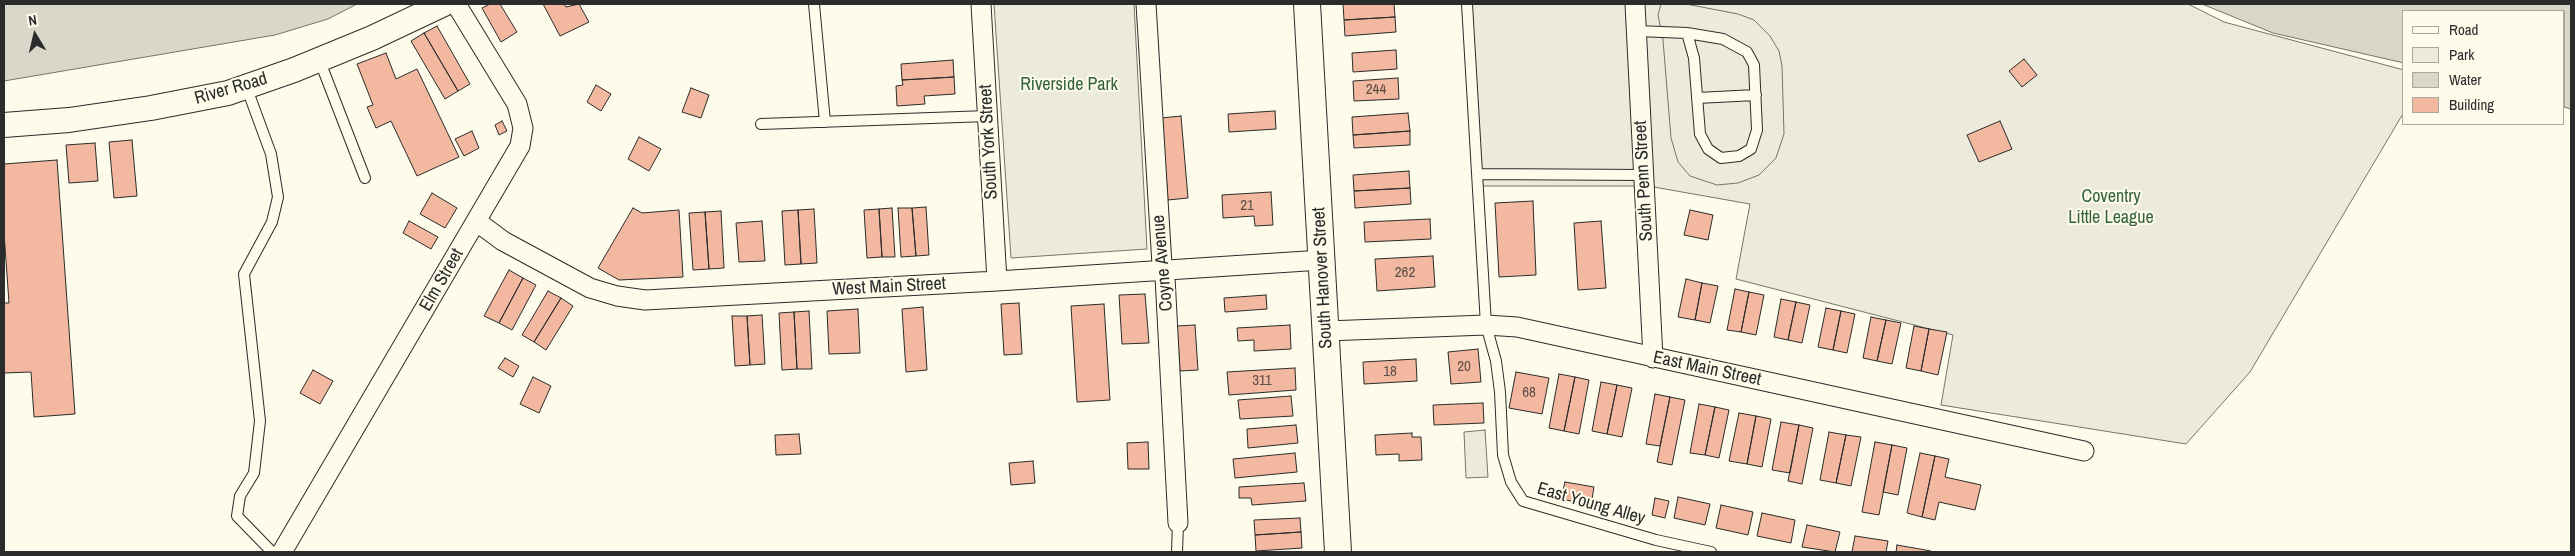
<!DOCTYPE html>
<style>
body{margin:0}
#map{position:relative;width:2575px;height:556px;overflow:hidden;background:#fdfbea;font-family:"Archivo Narrow",sans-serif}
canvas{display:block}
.frame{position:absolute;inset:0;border:5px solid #2b2b2b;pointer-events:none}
.legend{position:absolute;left:2402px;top:10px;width:162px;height:115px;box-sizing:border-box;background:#fdfbea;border:1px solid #a9a89e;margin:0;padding:6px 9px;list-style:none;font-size:15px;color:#2b2b2b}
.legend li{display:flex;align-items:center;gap:10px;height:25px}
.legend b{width:25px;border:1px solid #a9a89e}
.north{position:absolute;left:10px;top:10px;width:50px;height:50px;-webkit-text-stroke:4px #fdfbea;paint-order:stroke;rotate:351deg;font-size:14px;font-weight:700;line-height:20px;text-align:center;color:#2b2b2b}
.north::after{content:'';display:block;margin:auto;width:18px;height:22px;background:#2b2b2b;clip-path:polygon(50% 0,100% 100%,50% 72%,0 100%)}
</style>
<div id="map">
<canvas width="2575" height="556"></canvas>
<div class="frame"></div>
<ul class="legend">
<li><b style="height:6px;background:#fdfbea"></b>Road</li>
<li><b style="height:14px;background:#ecebdb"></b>Park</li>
<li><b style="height:14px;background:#d8d7c9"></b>Water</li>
<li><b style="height:14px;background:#f2b8a0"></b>Building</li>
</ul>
<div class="north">N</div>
</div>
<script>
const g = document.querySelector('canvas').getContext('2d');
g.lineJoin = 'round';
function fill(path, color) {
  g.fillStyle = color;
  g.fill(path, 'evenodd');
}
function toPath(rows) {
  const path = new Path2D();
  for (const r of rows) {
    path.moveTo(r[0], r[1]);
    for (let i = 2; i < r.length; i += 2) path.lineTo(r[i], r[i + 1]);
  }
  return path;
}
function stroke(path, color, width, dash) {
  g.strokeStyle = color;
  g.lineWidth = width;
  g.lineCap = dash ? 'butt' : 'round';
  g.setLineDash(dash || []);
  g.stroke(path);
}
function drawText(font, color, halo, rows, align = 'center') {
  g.font = font + ' "Archivo Narrow",sans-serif';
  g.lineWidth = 4;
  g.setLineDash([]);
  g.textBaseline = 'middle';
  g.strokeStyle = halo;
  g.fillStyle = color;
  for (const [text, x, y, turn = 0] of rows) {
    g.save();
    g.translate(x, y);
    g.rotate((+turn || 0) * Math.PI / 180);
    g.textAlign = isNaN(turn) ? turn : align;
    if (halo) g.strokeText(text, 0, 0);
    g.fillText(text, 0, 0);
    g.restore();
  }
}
const green = toPath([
 [994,4,1134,4,1147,249,1011,258,994,4],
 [1463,4,2188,4,2224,22,2404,70,2404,112,2250,372,2186,444,1941,405,1953,335,1736,279,1750,204,1648,186,1480,186,1463,4]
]);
const parking = toPath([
 [1661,4,1686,4,1738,14,1754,20,1770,36,1779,51,1782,66,1784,134,1776,158,1759,175,1738,183,1717,185,1690,176,1678,162,1671,138,1663,40,1658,15,1661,4],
 [1485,430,1488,477,1466,478,1464,432,1485,430]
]);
const water = toPath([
 [4,4,357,4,328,19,275,35,4,81,4,4],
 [2202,4,2571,4,2571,109,2564,107,2564,11,2404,11,2404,63,2273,33,2202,4]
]);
const building = toPath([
 [490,4,500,4,517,32,501,42,482,8,490,4],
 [543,4,564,4,566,7,579,4,589,22,560,36,543,4],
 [1343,4,1394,4,1395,17,1344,20,1343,4],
 [1395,17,1396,32,1345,36,1344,20,1395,17],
 [437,26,470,84,458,91,424,33,437,26],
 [424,33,458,91,445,99,411,41,424,33],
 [1396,50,1397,69,1353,72,1352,53,1396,50],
 [386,53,396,79,417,69,459,157,417,176,391,121,376,128,367,107,373,105,357,64,386,53],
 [2024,59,2037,75,2022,87,2009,71,2024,59],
 [953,60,954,77,902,80,901,64,953,60],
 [954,77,955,94,924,96,925,104,897,106,896,86,903,85,902,80,954,77],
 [1398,78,1399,99,1354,101,1353,81,1398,78],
 [596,85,611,94,601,111,587,102,596,85],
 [691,88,709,95,701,118,682,112,691,88],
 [1275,111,1276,129,1229,132,1228,114,1275,111],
 [1408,113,1410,131,1353,135,1352,117,1408,113],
 [1181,116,1188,198,1168,200,1161,118,1181,116],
 [502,121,507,131,499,135,495,125,502,121],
 [2000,121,2012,149,1979,162,1967,135,2000,121],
 [472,131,479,148,464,156,455,139,472,131],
 [1410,131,1410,145,1354,148,1353,135,1410,131],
 [639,137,661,149,649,171,628,159,639,137],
 [132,140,137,196,114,198,109,142,132,140],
 [95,143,98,181,69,183,66,145,95,143],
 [57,160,75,414,34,417,31,372,4,373,4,303,9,303,4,233,4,164,57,160],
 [1409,171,1410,188,1354,191,1353,175,1409,171],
 [1410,188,1411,204,1355,208,1354,191,1410,188],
 [1271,192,1273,225,1255,226,1254,216,1223,218,1222,195,1271,192],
 [432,193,457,208,445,228,420,214,432,193],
 [1533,201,1536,275,1499,277,1495,203,1533,201],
 [926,207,929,255,916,256,912,208,926,207],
 [633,208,642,213,679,210,683,277,619,280,598,268,633,208],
 [892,208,895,257,882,257,879,209,892,208],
 [898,208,912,208,916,256,901,257,898,208],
 [814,209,817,263,801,264,798,210,814,209],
 [879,209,882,257,867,258,864,210,879,209],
 [798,210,801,264,785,265,782,211,798,210],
 [1690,210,1713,215,1708,240,1684,235,1690,210],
 [721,211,724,268,709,269,705,212,721,211],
 [705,212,709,269,693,270,689,213,705,212],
 [1430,219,1431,239,1365,242,1364,222,1430,219],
 [409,221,438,237,431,249,403,233,409,221],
 [762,221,765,261,739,262,736,223,762,221],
 [1601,221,1606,288,1578,290,1574,223,1601,221],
 [1433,256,1435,287,1377,291,1375,259,1433,256],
 [509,270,523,278,499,323,484,316,509,270],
 [523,278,536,285,512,330,499,323,523,278],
 [1686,279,1702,283,1695,320,1678,317,1686,279],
 [1702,283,1718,286,1710,323,1695,320,1702,283],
 [1735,289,1749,292,1741,332,1727,330,1735,289],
 [548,291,561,298,534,342,522,335,548,291],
 [1749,292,1764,295,1756,335,1741,332,1749,292],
 [1145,294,1149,343,1122,344,1119,295,1145,294],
 [1266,295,1267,309,1225,312,1224,298,1266,295],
 [561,298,573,306,546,350,534,342,561,298],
 [1781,299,1796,302,1788,340,1774,337,1781,299],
 [1796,302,1810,305,1802,343,1788,340,1796,302],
 [1019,303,1022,354,1004,355,1001,304,1019,303],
 [1104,304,1110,400,1077,402,1071,306,1104,304],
 [923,307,927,370,906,372,902,309,923,307],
 [1826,308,1841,311,1833,350,1818,347,1826,308],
 [858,309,860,353,829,354,827,311,858,309],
 [809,311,812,369,797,369,794,312,809,311],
 [1841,311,1855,314,1847,353,1833,350,1841,311],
 [794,312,797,369,782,370,779,313,794,312],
 [762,315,765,364,750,365,747,316,762,315],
 [732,316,747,316,750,365,735,366,732,316],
 [1871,317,1886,320,1877,361,1863,358,1871,317],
 [1886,320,1901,323,1892,364,1877,361,1886,320],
 [1195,325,1198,370,1180,371,1177,326,1195,325],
 [1290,325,1291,349,1254,351,1254,340,1238,341,1237,328,1290,325],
 [1914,326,1929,329,1921,371,1906,368,1914,326],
 [1929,329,1947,332,1938,375,1921,371,1929,329],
 [1478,349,1481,382,1451,384,1448,352,1478,349],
 [505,358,519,366,513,377,498,368,505,358],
 [1416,359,1417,381,1364,384,1363,362,1416,359],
 [1295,368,1296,390,1229,395,1227,372,1295,368],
 [313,370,333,381,320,404,300,393,313,370],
 [1516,372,1549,378,1542,414,1509,408,1516,372],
 [1559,374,1575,377,1564,431,1549,428,1559,374],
 [533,377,551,386,539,413,520,404,533,377],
 [1575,377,1589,380,1579,434,1564,431,1575,377],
 [1601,382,1617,385,1607,434,1592,431,1601,382],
 [1617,385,1632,388,1622,437,1607,434,1617,385],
 [1655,394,1670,397,1660,446,1646,444,1655,394],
 [1291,396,1293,416,1240,419,1238,400,1291,396],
 [1670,397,1685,400,1672,465,1657,462,1670,397],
 [1483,403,1484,423,1434,425,1433,405,1483,403],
 [1699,404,1715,407,1705,455,1690,453,1699,404],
 [1715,407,1729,410,1719,458,1705,455,1715,407],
 [1739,413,1756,416,1747,464,1729,461,1739,413],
 [1756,416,1771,419,1762,467,1747,464,1756,416],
 [1781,422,1799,425,1790,473,1772,470,1781,422],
 [1296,425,1298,443,1248,448,1247,429,1296,425],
 [1799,425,1813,428,1802,484,1788,481,1799,425],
 [1829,432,1846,435,1836,483,1820,480,1829,432],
 [1412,433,1412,437,1421,437,1422,460,1399,461,1399,454,1376,455,1375,435,1412,433],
 [799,434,801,454,776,455,775,435,799,434],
 [1846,435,1861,437,1851,486,1836,483,1846,435],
 [1148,442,1149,469,1128,469,1127,443,1148,442],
 [1875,442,1892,445,1879,515,1862,512,1875,442],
 [1892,445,1907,448,1898,495,1883,492,1892,445],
 [1295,453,1297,472,1235,478,1233,459,1295,453],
 [1920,453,1935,456,1922,517,1907,513,1920,453],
 [1935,456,1949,459,1945,477,1981,485,1975,510,1939,502,1935,520,1922,517,1935,456],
 [1033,461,1035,483,1011,485,1009,463,1033,461],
 [1565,482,1594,487,1591,505,1561,499,1565,482],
 [1304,483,1306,501,1252,505,1251,498,1239,498,1239,487,1304,483],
 [1678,497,1710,504,1705,525,1674,518,1678,497],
 [1655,498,1669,501,1665,518,1652,515,1655,498],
 [1721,505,1753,512,1748,535,1716,528,1721,505],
 [1762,513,1795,520,1791,543,1757,536,1762,513],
 [1300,518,1301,532,1255,535,1254,520,1300,518],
 [1807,525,1840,532,1835,552,1802,547,1807,525],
 [1301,532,1302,548,1256,551,1255,535,1301,532],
 [1855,536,1888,541,1886,552,1852,552,1855,536],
 [1897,545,1931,551,1931,552,1896,552,1897,545]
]);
const service = toPath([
 [814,4,825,122],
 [1467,4,1486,325,1496,361,1500,392,1503,455,1511,482,1523,501,1656,540,1711,552],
 [1637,31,1687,33,1723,39,1747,52,1754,65,1757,130,1751,149,1739,156,1721,158,1708,149,1700,134,1694,58,1687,33],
 [319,59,365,178],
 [246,86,271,154,278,197,272,222,244,274,260,421,254,473,240,496,237,516,272,552],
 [1697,98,1756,95],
 [761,124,988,116],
 [1477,174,1644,175],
 [1177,552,1178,523]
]);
const minor = toPath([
 [981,4,997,281],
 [1146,4,1162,265,1165,277,1178,523],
 [1635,4,1653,358],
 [476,221,503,241,590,288,617,296,645,300,997,281,1322,260],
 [1326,331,1486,325,1517,327,2084,451],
 [282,552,520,146,523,128,517,104,456,4]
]);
const tertiary = toPath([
 [4,125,69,120,151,108,228,93,294,70,372,38,444,4]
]);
const secondary = toPath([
 [1307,4,1338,552]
]);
const numberNames = [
 ["244",1376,90],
 ["21",1247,206],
 ["262",1405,273],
 ["20",1464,367],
 ["18",1390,372],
 ["311",1262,381],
 ["68",1529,393]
];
const parkNames = [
 ["Riverside Park",1069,85],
 ["Coventry",2111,197],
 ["Little League",2111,218]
];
const streetNames = [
 ["River Road",231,89,-16],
 ["South York Street",989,142,-93],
 ["South Penn Street",1644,181,-93],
 ["Coyne Avenue",1163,263,-95],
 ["South Hanover Street",1323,278,-93],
 ["Elm Street",442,280,-60],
 ["West Main Street",889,287,-3],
 ["East Main Street",1707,369,12],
 ["East Young Alley",1591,504,16]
];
fill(green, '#ecebdb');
stroke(green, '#74746e', 1);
fill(parking, '#eceadb');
stroke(parking, '#74746e', 1);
fill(water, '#d8d7c9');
stroke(water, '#74746e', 1);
fill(building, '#f2b8a0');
stroke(building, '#2b2b2b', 1);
stroke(service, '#2b2b2b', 12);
stroke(minor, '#2b2b2b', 21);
stroke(tertiary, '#2b2b2b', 26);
stroke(secondary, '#2b2b2b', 28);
stroke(service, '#fdfbea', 10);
stroke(minor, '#fdfbea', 19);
stroke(tertiary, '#fdfbea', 24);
stroke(secondary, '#fdfbea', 26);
drawText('15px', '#5d4e48', null, numberNames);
drawText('18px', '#34623c', '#fdfbea', parkNames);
drawText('18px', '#2b2b2b', '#fdfbea', streetNames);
</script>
